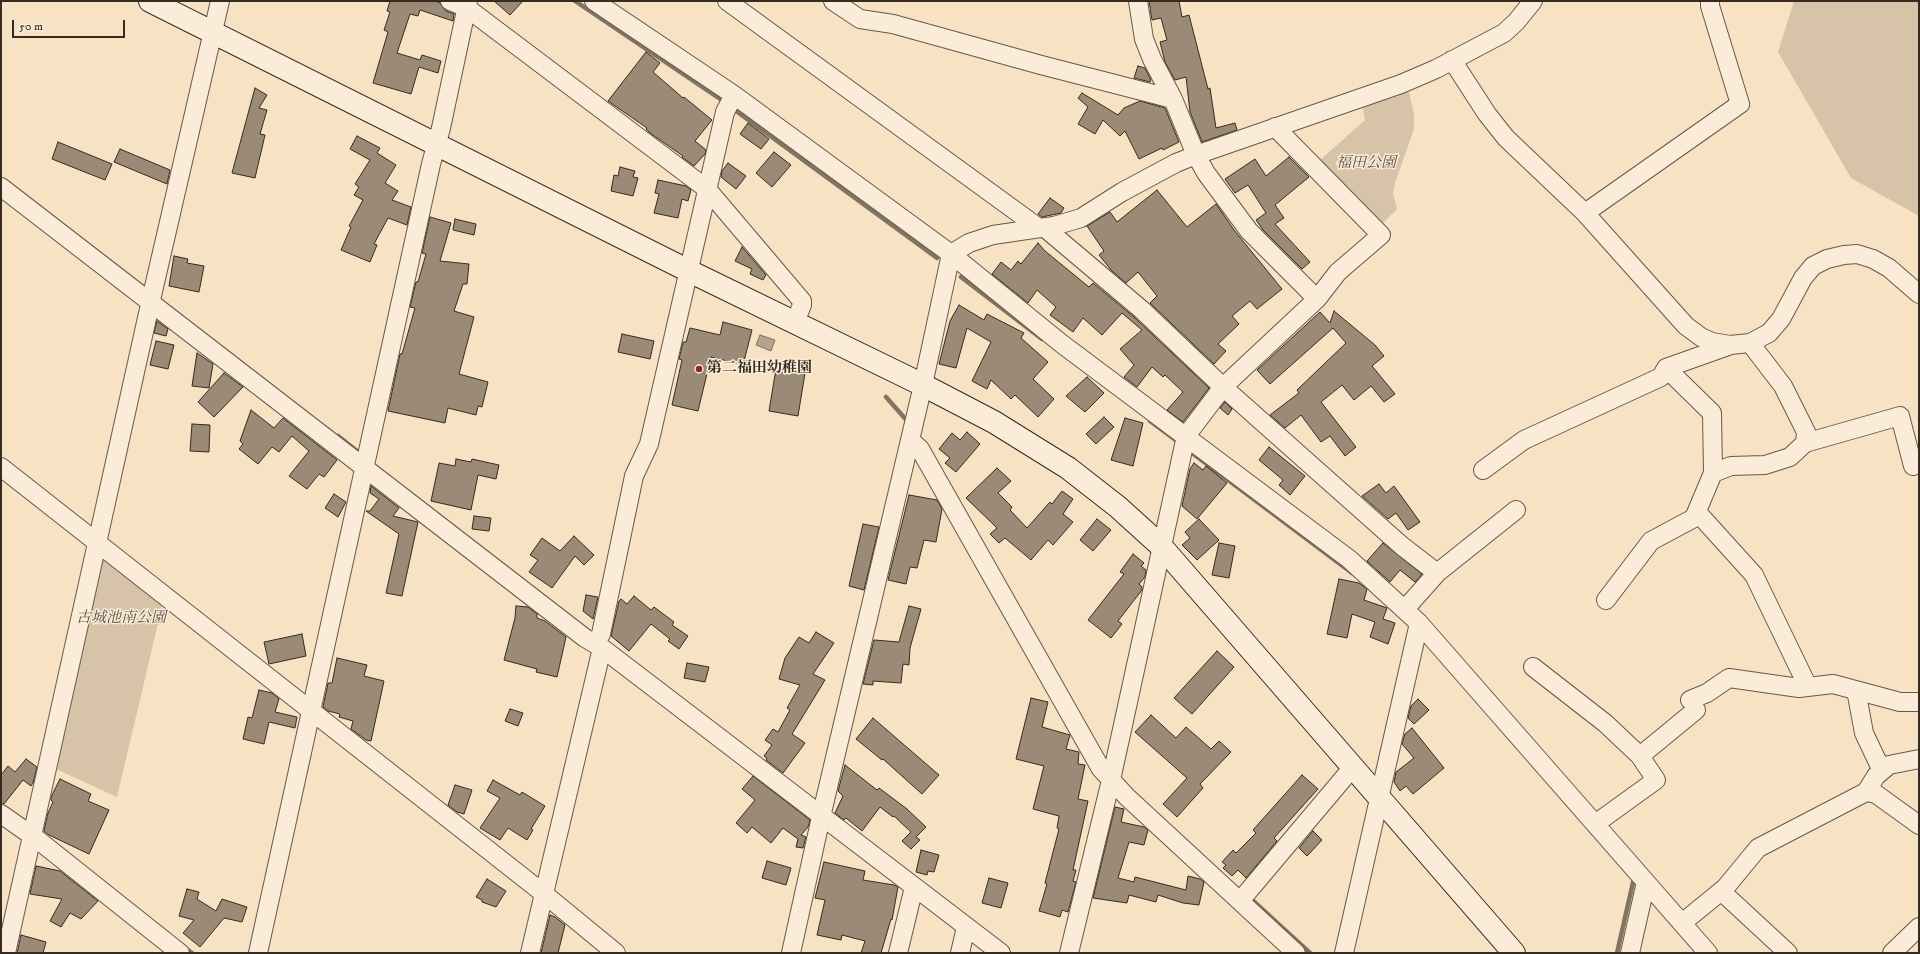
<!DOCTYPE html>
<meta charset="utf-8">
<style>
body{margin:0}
#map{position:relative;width:1920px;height:954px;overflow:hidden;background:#f8e2c4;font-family:"IM FELL DW Pica",serif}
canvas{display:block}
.frame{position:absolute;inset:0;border:2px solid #342b21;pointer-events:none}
.scale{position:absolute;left:12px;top:20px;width:113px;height:18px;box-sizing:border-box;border:2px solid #342b21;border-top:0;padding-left:5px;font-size:12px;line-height:14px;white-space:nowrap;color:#342b21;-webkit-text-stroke:3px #faecd9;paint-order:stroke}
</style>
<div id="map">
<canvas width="1920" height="954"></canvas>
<div class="frame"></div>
<div class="scale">50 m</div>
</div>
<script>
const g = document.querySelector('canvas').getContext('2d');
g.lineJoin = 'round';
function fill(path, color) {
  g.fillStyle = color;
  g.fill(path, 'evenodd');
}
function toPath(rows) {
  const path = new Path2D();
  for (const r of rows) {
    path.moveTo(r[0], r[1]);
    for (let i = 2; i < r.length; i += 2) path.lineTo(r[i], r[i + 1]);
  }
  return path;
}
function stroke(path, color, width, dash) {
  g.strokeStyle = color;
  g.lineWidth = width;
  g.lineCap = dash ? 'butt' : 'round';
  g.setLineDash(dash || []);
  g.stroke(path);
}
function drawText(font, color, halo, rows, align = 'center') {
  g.font = font + ' "IM FELL DW Pica","Noto Serif JP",serif';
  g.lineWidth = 3;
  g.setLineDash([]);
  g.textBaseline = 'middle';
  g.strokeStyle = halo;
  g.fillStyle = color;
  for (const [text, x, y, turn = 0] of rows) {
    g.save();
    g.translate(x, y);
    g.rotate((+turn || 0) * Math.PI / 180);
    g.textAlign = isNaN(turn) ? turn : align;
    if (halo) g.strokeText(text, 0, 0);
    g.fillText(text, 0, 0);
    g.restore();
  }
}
const green = toPath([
 [1794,1,1919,1,1919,216,1851,178,1778,52],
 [1405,89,1409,92,1414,115,1414,129,1395,183,1393,193,1397,209,1379,227,1318,162,1365,120,1362,104],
 [103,555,163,602,117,797,56,769]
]);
const water = toPath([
 [760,335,775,340,771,351,756,345,760,335]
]);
const stream = toPath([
 [575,1,726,103],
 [732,108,937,258],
 [961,277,1042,339],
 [886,397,909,423],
 [1150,421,1181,444],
 [338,436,362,455],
 [1188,450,1352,573],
 [1250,898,1310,953],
 [184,947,192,953],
 [1617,953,1634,878]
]);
const building = toPath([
 [390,1,435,1,440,3,446,11,454,14,453,21,420,10,418,16,410,14,397,53,420,60,422,55,441,61,438,73,419,67,411,94,373,83,388,32,384,30,390,12,387,11,390,1],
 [494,1,523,1,510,15,494,1],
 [1149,1,1179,1,1182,17,1189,15,1208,89,1210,88,1216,128,1235,123,1237,130,1202,142,1190,112,1186,77,1175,80,1165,62,1160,42,1167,40,1161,18,1152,20,1149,1],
 [646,52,660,63,653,72,683,98,684,97,712,120,695,141,706,150,705,154,694,166,682,157,683,156,650,133,646,129,647,128,608,101,646,52],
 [1138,66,1145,68,1151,80,1150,82,1134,78,1138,66],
 [255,88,267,95,259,108,267,110,260,134,265,135,255,178,232,173,255,88],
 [1082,93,1118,115,1124,108,1140,101,1165,108,1179,142,1163,150,1162,148,1139,159,1125,131,1120,136,1103,120,1095,134,1078,124,1088,107,1078,98,1082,93],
 [748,123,769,139,761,149,740,134,748,123],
 [357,136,380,148,377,153,396,165,385,183,398,191,392,200,411,207,407,225,388,218,374,244,377,245,370,262,341,250,351,227,349,226,363,200,354,195,359,187,355,184,370,160,350,149,357,136],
 [58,142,112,164,105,180,52,159,58,142],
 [120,149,170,170,167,184,114,162,120,149],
 [774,152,791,165,772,187,756,173,774,152],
 [1289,157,1309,177,1275,205,1284,218,1275,224,1310,262,1302,269,1263,230,1256,220,1266,213,1248,185,1235,193,1225,179,1255,159,1266,176,1289,157],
 [728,163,746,176,736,189,721,177,722,171,728,163],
 [620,167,635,171,633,177,638,178,633,196,611,191,614,175,618,176,620,167],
 [658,180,686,186,691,190,688,201,682,199,678,218,654,213,659,194,655,193,658,180],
 [1157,190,1187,227,1216,204,1234,230,1282,289,1257,309,1250,301,1232,316,1239,324,1218,344,1226,351,1214,364,1150,303,1157,296,1138,272,1126,283,1112,271,1099,255,1104,251,1087,226,1110,212,1117,222,1157,190],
 [1050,198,1064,208,1061,213,1042,217,1038,214,1050,198],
 [430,217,451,223,440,261,469,264,467,284,463,284,454,311,474,317,459,374,488,382,482,407,478,406,476,415,448,408,445,423,388,411,400,354,402,354,415,308,410,307,416,282,418,282,426,254,422,253,430,217],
 [455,219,476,224,474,235,453,230,455,219],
 [1038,243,1045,251,1089,287,1093,283,1135,318,1209,388,1183,422,1167,410,1183,392,1165,375,1163,377,1152,367,1137,387,1124,377,1134,365,1120,349,1142,330,1122,313,1102,335,1083,318,1073,332,1050,315,1056,307,1037,290,1028,303,992,274,1001,262,1011,270,1018,261,1021,264,1038,243],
 [742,247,766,275,763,280,750,274,752,269,735,261,742,247],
 [174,256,188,259,187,263,204,266,199,292,169,286,174,256],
 [959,305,984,320,987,314,1024,333,1021,338,1048,362,1033,379,1054,399,1038,417,1015,395,1011,399,991,380,987,389,972,381,991,342,967,328,956,368,939,364,950,321,959,305],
 [1334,311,1375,345,1384,356,1372,366,1395,394,1384,402,1371,386,1354,400,1342,385,1321,402,1356,447,1345,456,1330,436,1321,442,1301,415,1285,428,1270,415,1299,393,1297,390,1346,343,1333,328,1270,384,1257,370,1320,312,1330,323,1334,311],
 [157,321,168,329,166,336,154,333,157,321],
 [723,322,752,330,743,365,711,357,698,411,672,405,682,360,679,359,683,342,686,342,690,328,720,335,723,322],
 [622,334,654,341,650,359,618,352,622,334],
 [156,341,174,345,168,369,150,365,156,341],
 [197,353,213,364,209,388,192,386,197,353],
 [776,369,805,373,798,416,769,411,776,369],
 [224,373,243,387,214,417,198,402,224,373],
 [1087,377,1104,393,1085,412,1066,396,1087,377],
 [1225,402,1232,409,1228,415,1220,408,1225,402],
 [251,410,274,428,283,418,337,460,324,477,319,474,307,489,289,476,309,451,292,436,279,452,272,447,258,464,239,449,243,444,240,441,251,410],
 [1104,417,1114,427,1096,444,1086,434,1104,417],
 [1125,418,1143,423,1133,466,1111,460,1125,418],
 [192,424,210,425,209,452,190,451,192,424],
 [967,432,980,444,956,472,945,463,950,458,939,449,952,433,960,440,967,432],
 [1269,447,1305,476,1290,495,1279,485,1283,480,1259,460,1269,447],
 [456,459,471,462,472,459,499,465,496,479,478,475,471,510,431,501,439,463,455,466,456,459],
 [1194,463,1203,470,1206,466,1227,483,1197,519,1182,506,1190,469,1194,463],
 [997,468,1011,481,998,493,1012,507,1010,510,1027,528,1050,502,1052,504,1062,491,1073,499,1063,514,1073,522,1053,545,1048,540,1031,560,1005,538,999,543,990,534,997,528,966,498,997,468],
 [1379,484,1386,493,1394,486,1420,522,1408,530,1396,513,1388,519,1362,496,1379,484],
 [371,486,399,508,393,516,418,522,402,596,386,593,399,534,366,511,370,511,379,499,370,493,371,486],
 [334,494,346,502,338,517,325,508,334,494],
 [909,495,937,500,942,509,936,542,924,540,917,568,910,567,906,584,888,580,909,495],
 [474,516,491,518,489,531,472,529,474,516],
 [1097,519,1111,530,1093,551,1080,540,1097,519],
 [1199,519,1219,540,1197,560,1182,545,1190,538,1185,532,1199,519],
 [863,524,879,527,864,590,849,586,863,524],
 [574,536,594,555,584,565,575,556,552,588,529,572,538,560,530,555,542,538,560,551,574,536],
 [1219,543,1235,546,1229,578,1212,575,1219,543],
 [1383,543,1422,574,1415,582,1400,570,1390,582,1367,561,1383,543],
 [1133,554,1144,563,1141,566,1146,570,1145,577,1139,584,1142,587,1142,590,1118,621,1122,624,1111,638,1088,620,1124,574,1120,572,1133,554],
 [1339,579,1359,583,1367,589,1364,600,1387,608,1383,619,1395,623,1388,644,1370,637,1375,622,1352,614,1347,638,1327,634,1339,579],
 [586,595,598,597,593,619,583,611,586,595],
 [634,596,651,610,654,607,674,622,672,625,688,636,679,649,668,641,670,639,651,624,629,651,611,636,619,601,621,599,627,604,634,596],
 [516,606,528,607,537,614,537,618,545,621,566,637,557,677,536,672,537,669,504,660,515,618,516,606],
 [909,606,921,609,910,648,909,665,903,664,901,683,873,681,873,685,863,684,874,640,899,642,909,606],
 [816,632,834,643,813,674,825,680,792,734,805,743,783,773,766,760,767,758,764,756,772,745,765,740,773,729,778,732,790,710,787,708,800,685,779,679,785,658,799,637,809,643,816,632],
 [302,634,306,656,269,664,264,642,302,634],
 [1217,651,1234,667,1192,714,1174,698,1217,651],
 [337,658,367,665,364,676,384,681,371,741,366,740,351,729,353,721,339,717,340,714,328,711,323,707,328,683,332,683,337,658],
 [687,663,709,667,705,682,684,678,687,663],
 [259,690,272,693,279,699,275,712,297,717,295,728,269,722,264,744,243,739,248,717,252,718,259,690],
 [1031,698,1048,702,1042,727,1070,735,1066,749,1079,752,1078,764,1085,765,1078,799,1088,801,1073,870,1076,870,1073,881,1076,882,1068,912,1062,910,1060,917,1039,911,1047,884,1045,883,1059,829,1057,828,1059,816,1033,809,1044,766,1016,759,1031,698],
 [1418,699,1429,710,1414,724,1408,718,1411,706,1418,699],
 [510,709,523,713,518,726,505,721,510,709],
 [1151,715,1176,738,1186,727,1211,749,1219,741,1231,752,1200,784,1203,788,1177,817,1163,804,1187,778,1135,732,1151,715],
 [873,718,939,775,922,794,883,759,882,760,856,739,873,718],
 [1412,728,1444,768,1413,794,1406,786,1400,791,1394,782,1396,772,1414,758,1402,744,1405,734,1412,728],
 [26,759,37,767,33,783,31,786,23,780,4,804,1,804,1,775,8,766,15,772,26,759],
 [845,765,877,790,879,788,907,809,926,827,916,837,920,840,911,849,902,841,911,832,894,816,893,817,880,807,862,831,846,818,844,820,835,813,843,796,838,791,845,765],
 [1302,775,1318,789,1274,838,1277,841,1246,878,1238,870,1232,876,1223,868,1226,865,1222,862,1233,850,1236,853,1256,833,1253,830,1302,775],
 [753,776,810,820,808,827,801,835,806,837,803,848,796,847,798,839,783,828,771,843,752,827,747,833,736,823,755,800,742,789,753,776],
 [60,779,91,794,88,801,109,810,89,854,49,835,44,831,48,813,53,802,51,800,51,797,60,779],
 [493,780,520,795,522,792,545,806,531,829,533,830,527,840,508,828,500,840,480,828,500,798,487,791,493,780],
 [455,785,472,790,464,814,457,812,448,805,455,785],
 [1115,807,1124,809,1121,822,1144,827,1148,830,1144,845,1129,842,1118,878,1134,882,1135,877,1186,890,1188,876,1200,879,1204,882,1199,905,1183,903,1158,895,1156,902,1129,895,1127,903,1093,898,1115,807],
 [1313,831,1322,840,1307,856,1299,848,1313,831],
 [921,850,939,855,934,872,928,871,927,875,916,872,921,850],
 [767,861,791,868,786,885,762,878,767,861],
 [824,862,865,871,863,880,894,885,898,887,892,920,891,919,881,953,861,953,865,941,842,935,841,940,817,935,825,900,815,898,824,862],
 [36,866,60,871,98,901,81,919,70,913,61,927,50,921,62,899,30,894,36,866],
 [989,878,1008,883,1001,908,982,903,989,878],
 [487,879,506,891,496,907,482,902,482,900,476,897,487,879],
 [187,889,199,892,197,899,216,911,222,899,247,907,242,922,224,918,200,947,183,933,194,920,179,916,187,889],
 [550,915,555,917,565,925,558,953,541,953,550,915],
 [21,935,46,942,43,953,17,953,21,935]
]);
const street = toPath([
 [450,1,467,8,707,189,802,301,802,305,795,322],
 [594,1,734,95,951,254,1062,344,1349,559,1419,623,1708,953],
 [727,1,1039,228],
 [833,1,860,19,893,24,1041,65,1173,99],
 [1138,1,1144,39,1152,59,1173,99,1196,155,1206,173,1249,231,1317,299],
 [1452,60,1487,114,1506,138,1585,213,1686,326,1701,337,1712,342,1730,345,1750,343,1769,333,1781,319,1803,278,1813,266,1827,259,1844,255,1857,254,1873,259,1889,268,1919,294],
 [1,187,585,638,602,648,1001,953],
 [1585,213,1740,104,1710,6,1710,1],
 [1045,228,1142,310,1223,387,1402,546,1437,573],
 [1666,368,1712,413,1713,473],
 [910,440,920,449,1101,769,1127,797,1296,953],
 [1805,443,1900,416,1913,466],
 [1,467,543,893,616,953],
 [1483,470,1524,440,1661,377,1666,368,1728,346],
 [1697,512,1754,575,1808,687],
 [1606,600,1651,541,1694,518,1713,473,1731,466,1765,465,1790,457,1805,443,1806,432,1783,386,1750,343],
 [1405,609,1437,573,1516,510],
 [595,644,601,634,634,476,649,444,725,112,734,95],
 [1533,667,1605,723,1640,756,1656,780,1595,824],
 [1856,690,1864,733,1882,771],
 [1690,700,1707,693,1729,678,1799,688,1833,684,1900,702,1919,702],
 [1640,756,1696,710],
 [1866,792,1876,776,1889,765,1919,759],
 [1,814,38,840,180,953],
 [1721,891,1788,953],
 [1240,901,1353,767],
 [1682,923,1725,888,1758,848,1866,792,1876,794,1919,825],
 [6,953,151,300,220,1],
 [258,953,431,164,441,128,468,1],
 [530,953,602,648],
 [791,953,821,817,923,385,951,254,969,243,993,235,1054,226,1081,218,1122,192,1176,163,1196,155,1401,84,1436,69,1504,33,1516,22,1533,1],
 [898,953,914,887],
 [960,953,966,927],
 [1069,953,1111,780,1186,436,1223,387,1317,299,1338,272,1381,235,1275,127],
 [1344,953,1419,623],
 [1630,953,1646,882],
 [1892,953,1919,927]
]);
const secondary = toPath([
 [150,1,689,271,923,385,994,422,1068,468,1118,507,1161,546,1514,953]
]);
const markers = [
 [699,369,4,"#8f2418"]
];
const parkNames = [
 ["福田公園",1366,164],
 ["古城池南公園",121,619]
];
const poiNames = [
 ["第二福田幼稚園",707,369]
];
fill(green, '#d7c3a8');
fill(water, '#b5a48d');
stroke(water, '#817462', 1);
stroke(stream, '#817462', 4.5);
fill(building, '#9a8a76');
stroke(building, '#342b21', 1);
stroke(street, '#65594a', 20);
stroke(secondary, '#342b21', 24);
stroke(street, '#faecd9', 18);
stroke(secondary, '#faecd9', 22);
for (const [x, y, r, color] of markers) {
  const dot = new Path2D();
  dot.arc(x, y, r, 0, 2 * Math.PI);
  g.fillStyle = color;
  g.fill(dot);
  stroke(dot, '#faecd9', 1.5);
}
drawText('italic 15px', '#5d5143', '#faecd9', parkNames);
drawText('bold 15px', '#342b21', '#faecd9', poiNames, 'left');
</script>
